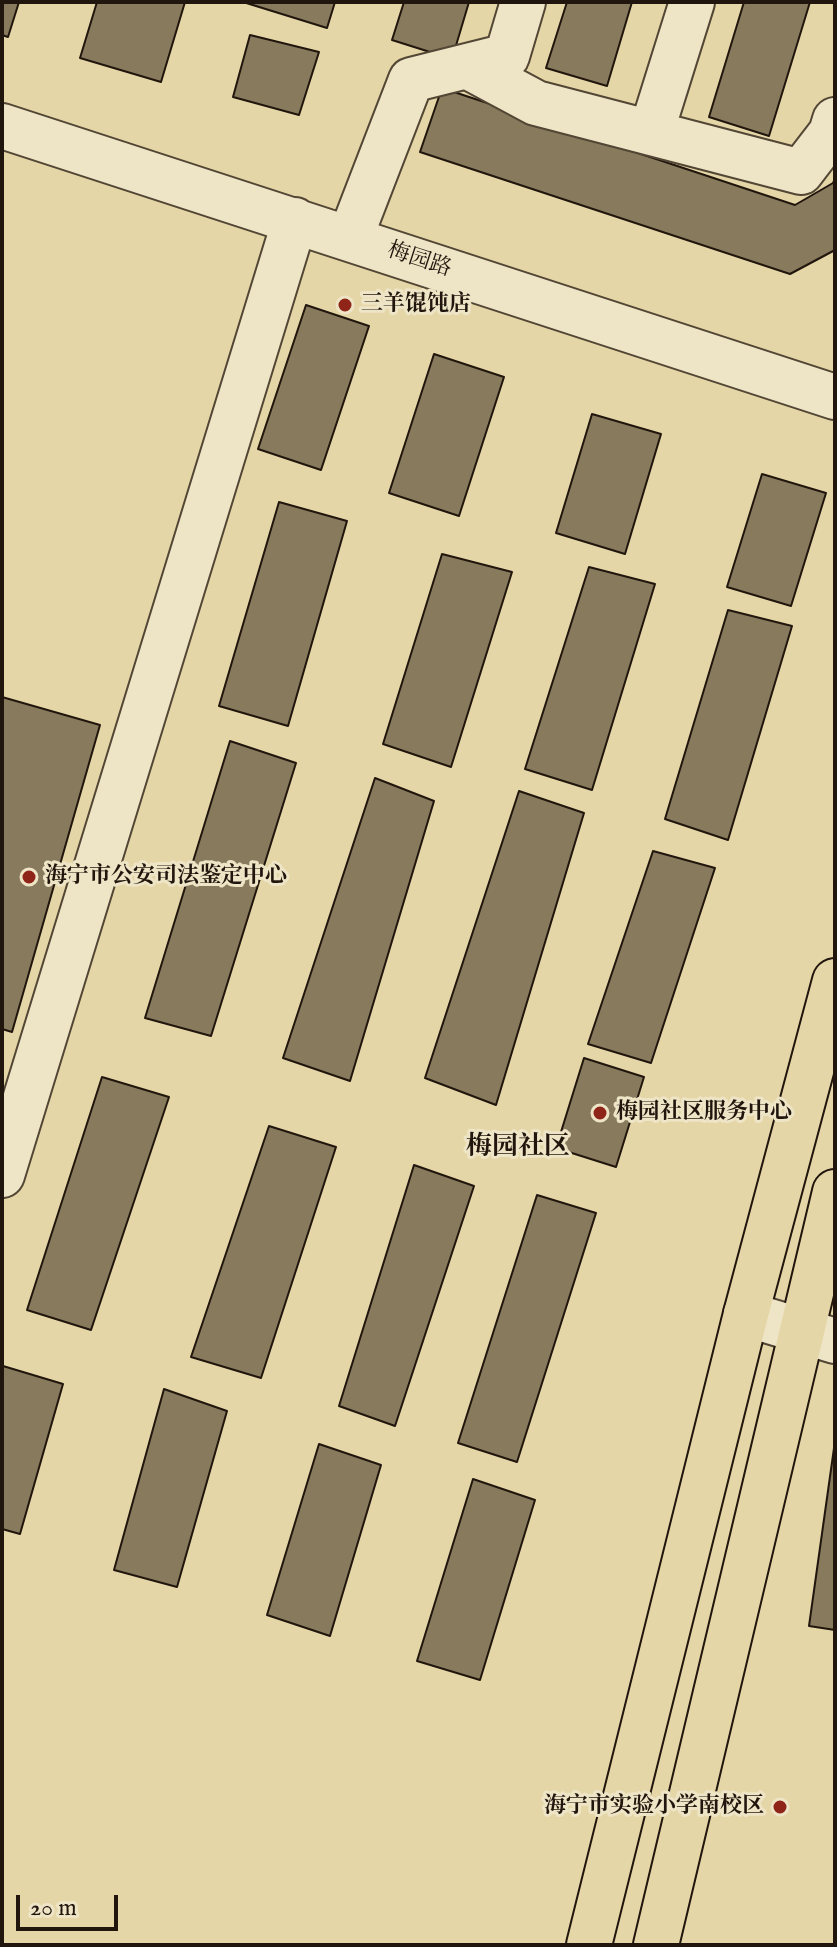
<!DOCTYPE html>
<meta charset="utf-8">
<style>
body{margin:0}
#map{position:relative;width:837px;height:1947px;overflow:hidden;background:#e5d6a7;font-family:"IM FELL English",serif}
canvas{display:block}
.frame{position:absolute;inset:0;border:4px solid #21160d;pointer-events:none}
.scale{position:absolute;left:16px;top:1895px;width:102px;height:36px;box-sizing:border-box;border:4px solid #21160d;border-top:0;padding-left:10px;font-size:24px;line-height:28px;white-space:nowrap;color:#21160d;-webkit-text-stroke:6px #eee4c6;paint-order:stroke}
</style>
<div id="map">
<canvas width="837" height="1947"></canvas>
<div class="frame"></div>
<div class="scale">20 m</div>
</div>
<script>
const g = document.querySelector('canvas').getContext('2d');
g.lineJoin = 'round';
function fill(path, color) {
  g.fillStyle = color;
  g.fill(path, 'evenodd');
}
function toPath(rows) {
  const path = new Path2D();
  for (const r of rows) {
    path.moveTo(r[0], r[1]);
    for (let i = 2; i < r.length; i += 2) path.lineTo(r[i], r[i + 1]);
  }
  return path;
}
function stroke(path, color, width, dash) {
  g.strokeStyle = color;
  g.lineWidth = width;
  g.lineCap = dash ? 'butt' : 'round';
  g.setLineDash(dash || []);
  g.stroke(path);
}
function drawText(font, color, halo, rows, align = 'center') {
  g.font = font + ' "IM FELL English","Noto Serif SC",serif';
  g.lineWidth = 6;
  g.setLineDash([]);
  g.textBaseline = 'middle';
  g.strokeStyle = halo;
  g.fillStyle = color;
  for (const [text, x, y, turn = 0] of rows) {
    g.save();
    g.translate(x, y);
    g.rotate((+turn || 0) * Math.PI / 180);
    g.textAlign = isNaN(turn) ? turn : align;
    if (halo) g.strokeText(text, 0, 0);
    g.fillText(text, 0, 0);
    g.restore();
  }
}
const building = toPath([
 [2,2,19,2,8,37,2,35,2,2],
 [97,2,185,2,161,82,80,58,97,2],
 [243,2,335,2,327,28,243,2],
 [404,2,469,2,452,59,392,40,404,2],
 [567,2,632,2,607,86,546,68,567,2],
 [744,2,810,2,769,136,709,117,744,2],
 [250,35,319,52,299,115,233,97,250,35],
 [442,88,795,205,833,183,835,178,835,250,790,274,420,152,442,88],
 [306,305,369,326,321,470,258,449,306,305],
 [434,354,504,377,459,516,389,493,434,354],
 [592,414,661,434,625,554,556,533,592,414],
 [762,474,826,493,791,606,727,587,762,474],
 [279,502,347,521,288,726,219,706,279,502],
 [442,554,512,572,451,767,383,744,442,554],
 [589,567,655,584,592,790,525,769,589,567],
 [728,610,792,626,728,840,665,819,728,610],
 [2,697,100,725,12,1032,2,1029,2,697],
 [230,741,296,763,211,1036,145,1018,230,741],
 [375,778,434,801,350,1081,283,1058,375,778],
 [519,791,584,813,496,1105,425,1078,519,791],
 [653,851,715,868,651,1063,588,1044,653,851],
 [584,1058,644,1077,616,1167,556,1148,584,1058],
 [102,1077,169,1097,91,1330,27,1310,102,1077],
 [269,1126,336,1147,261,1378,191,1357,269,1126],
 [414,1165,474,1186,395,1426,339,1406,414,1165],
 [537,1195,596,1213,517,1462,458,1443,537,1195],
 [3,1366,63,1384,20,1534,2,1529,3,1366],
 [164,1389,227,1411,177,1587,114,1570,164,1389],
 [835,1441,835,1630,809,1626,835,1441],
 [319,1444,381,1465,330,1636,267,1615,319,1444],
 [473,1479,535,1500,480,1680,417,1661,473,1479]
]);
const minor = toPath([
 [467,66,536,103,801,172,831,133,835,120],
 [2,126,835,397],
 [651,133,692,2],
 [350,238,411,80,507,56,523,2],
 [2,1175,295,220],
 [746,1314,835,1341]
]);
const major = toPath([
 [589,1945,746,1314,835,981],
 [656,1945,835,1192]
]);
const markers = [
 [345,305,8,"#8f2418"],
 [29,877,8,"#8f2418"],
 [600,1113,8,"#8f2418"],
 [780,1807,8,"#8f2418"]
];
const streetNames = [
 ["梅园路",419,261,18]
];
const poiNames = [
 ["三羊馄饨店",361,305],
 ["海宁市公安司法鉴定中心",45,877],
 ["梅园社区服务中心",616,1113],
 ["海宁市实验小学南校区",764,1807,"right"]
];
const quarterNames = [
 ["梅园社区",518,1149]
];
fill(building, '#877a5d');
stroke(building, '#21160d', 2);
stroke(minor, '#524634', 48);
stroke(major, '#21160d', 48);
stroke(minor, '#eee4c6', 44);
stroke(major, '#e5d6a7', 44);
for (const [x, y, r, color] of markers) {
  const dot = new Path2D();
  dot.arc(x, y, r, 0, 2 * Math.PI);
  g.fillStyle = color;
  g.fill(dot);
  stroke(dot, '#eee4c6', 3);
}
drawText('22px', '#21160d', '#eee4c6', streetNames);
drawText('bold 22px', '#21160d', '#eee4c6', poiNames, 'left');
drawText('bold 26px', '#21160d', '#eee4c6', quarterNames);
</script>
